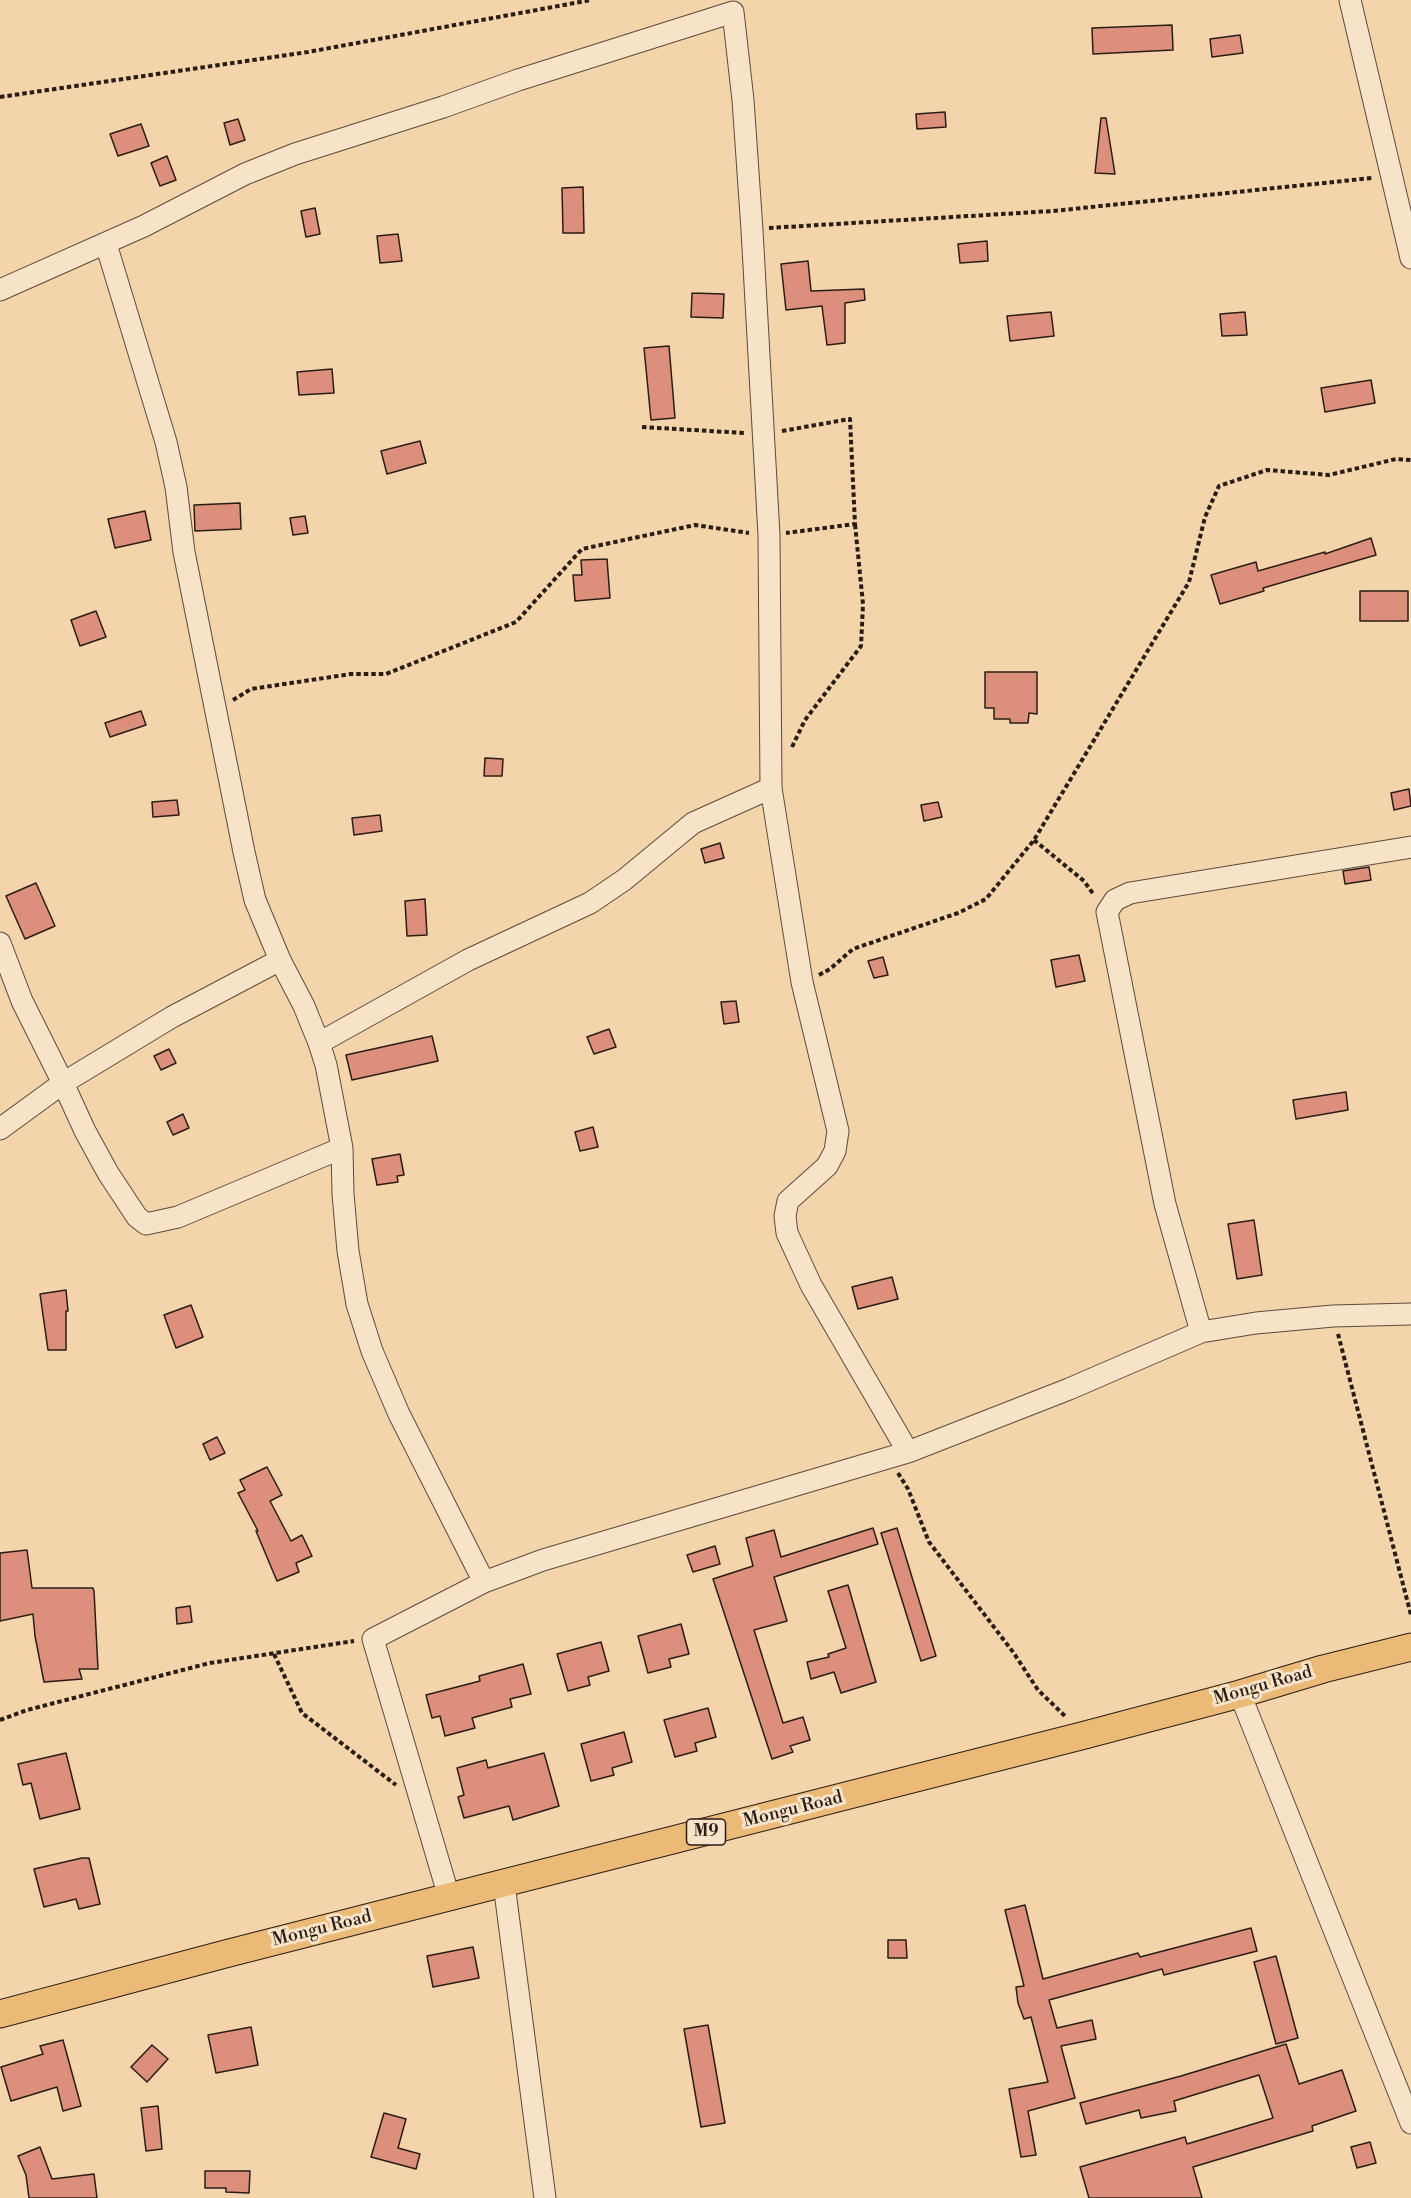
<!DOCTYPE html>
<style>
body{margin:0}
canvas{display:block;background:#f3d4ab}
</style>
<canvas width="1411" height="2198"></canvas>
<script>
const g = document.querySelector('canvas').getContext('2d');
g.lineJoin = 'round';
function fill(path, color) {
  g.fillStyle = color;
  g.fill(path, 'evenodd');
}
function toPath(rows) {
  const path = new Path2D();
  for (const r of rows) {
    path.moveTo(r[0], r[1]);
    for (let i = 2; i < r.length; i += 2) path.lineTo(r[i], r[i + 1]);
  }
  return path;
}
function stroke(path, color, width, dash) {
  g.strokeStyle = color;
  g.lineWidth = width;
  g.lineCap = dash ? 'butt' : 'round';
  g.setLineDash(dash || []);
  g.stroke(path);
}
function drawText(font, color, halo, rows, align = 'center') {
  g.font = font + ' "Libre Bodoni",serif';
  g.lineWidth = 6;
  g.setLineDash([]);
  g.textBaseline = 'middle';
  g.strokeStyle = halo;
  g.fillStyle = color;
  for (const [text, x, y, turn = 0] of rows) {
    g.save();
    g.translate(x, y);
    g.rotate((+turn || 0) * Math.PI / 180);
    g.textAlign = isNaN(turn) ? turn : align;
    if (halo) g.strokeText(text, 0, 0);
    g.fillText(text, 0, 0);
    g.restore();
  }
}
const building = toPath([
 [1172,25,1173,50,1093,54,1092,28,1172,25],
 [1240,35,1243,53,1212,57,1210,39,1240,35],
 [945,112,946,127,917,129,916,114,945,112],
 [1101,118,1106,118,1115,174,1095,173,1101,118],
 [238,119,245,140,230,145,224,123,238,119],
 [141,124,149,146,118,156,110,134,141,124],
 [167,156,176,180,160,186,151,163,167,156],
 [583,187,584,233,563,233,562,188,583,187],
 [315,208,320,234,306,237,301,211,315,208],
 [398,234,402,261,380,263,377,236,398,234],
 [987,241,988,261,960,263,958,244,987,241],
 [808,261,811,291,864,289,865,300,845,303,845,343,827,345,822,306,786,310,781,264,808,261],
 [692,293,724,294,723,318,691,317,692,293],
 [1051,312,1054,336,1010,341,1007,316,1051,312],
 [1245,312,1247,335,1222,336,1220,314,1245,312],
 [669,346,675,418,651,420,644,348,669,346],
 [332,369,334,393,299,395,297,372,332,369],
 [1371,380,1375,403,1325,412,1321,388,1371,380],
 [420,441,426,463,387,474,381,451,420,441],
 [240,503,241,529,195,531,194,505,240,503],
 [145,511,151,540,115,548,108,519,145,511],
 [305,516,308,533,293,535,290,518,305,516],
 [1371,538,1376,555,1263,588,1264,591,1220,604,1211,575,1256,562,1258,571,1325,552,1325,554,1371,538],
 [607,559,610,598,575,601,573,575,582,575,581,560,607,559],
 [1360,591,1408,591,1408,621,1360,621,1360,591],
 [96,611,106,637,80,646,71,620,96,611],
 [985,672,1037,672,1037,714,1029,713,1028,723,1010,723,1010,719,994,719,994,708,985,708,985,672],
 [141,711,146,725,110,737,105,723,141,711],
 [485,758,503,759,502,776,484,776,485,758],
 [1409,789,1411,806,1394,810,1391,793,1409,789],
 [177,800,179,815,153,817,152,802,177,800],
 [938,802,942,817,924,821,921,805,938,802],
 [380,815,382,831,354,835,352,818,380,815],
 [720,843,724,858,705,863,701,849,720,843],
 [1369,867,1371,880,1345,884,1343,871,1369,867],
 [36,883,55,926,25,939,6,896,36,883],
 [425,899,427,935,407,936,405,901,425,899],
 [1079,955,1085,981,1056,987,1051,960,1079,955],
 [883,957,888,975,874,978,868,961,883,957],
 [736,1001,739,1022,724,1024,721,1002,736,1001],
 [609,1029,616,1047,594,1054,587,1037,609,1029],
 [432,1036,438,1061,352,1080,346,1055,432,1036],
 [169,1049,176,1063,161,1070,154,1056,169,1049],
 [1346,1092,1348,1110,1296,1119,1293,1100,1346,1092],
 [183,1114,189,1128,173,1135,167,1122,183,1114],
 [593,1127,598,1147,580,1151,575,1132,593,1127],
 [400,1154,404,1175,397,1176,398,1182,377,1185,372,1159,400,1154],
 [1254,1220,1262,1275,1237,1279,1228,1224,1254,1220],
 [892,1277,898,1299,858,1309,852,1287,892,1277],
 [66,1290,68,1311,66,1311,66,1350,48,1350,40,1294,66,1290],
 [191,1305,203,1337,176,1348,164,1315,191,1305],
 [217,1437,225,1453,210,1460,203,1444,217,1437],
 [267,1467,282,1495,270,1501,291,1541,302,1535,312,1556,296,1563,299,1572,277,1581,256,1531,258,1531,238,1493,245,1490,240,1480,267,1467],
 [873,1528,878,1544,774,1577,787,1621,754,1630,783,1723,803,1717,810,1740,790,1746,793,1752,772,1759,713,1579,753,1566,746,1538,774,1530,781,1557,873,1528],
 [897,1528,936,1656,921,1661,881,1533,897,1528],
 [715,1546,720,1564,693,1572,687,1555,715,1546],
 [27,1550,32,1588,93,1588,94,1591,98,1669,79,1669,82,1679,44,1682,35,1636,33,1614,0,1621,0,1553,27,1550],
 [848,1585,876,1682,841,1693,834,1672,811,1679,807,1662,829,1657,828,1654,846,1648,828,1591,848,1585],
 [190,1606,192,1622,177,1624,176,1608,190,1606],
 [681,1624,689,1654,669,1659,671,1667,648,1673,638,1636,681,1624],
 [601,1642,609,1671,588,1677,590,1685,568,1691,557,1654,601,1642],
 [523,1664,531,1694,510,1699,512,1707,472,1718,475,1728,445,1736,440,1716,432,1718,426,1695,480,1681,479,1676,523,1664],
 [708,1708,716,1737,695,1743,697,1751,675,1757,664,1720,708,1708],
 [624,1732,632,1762,612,1768,614,1775,591,1781,581,1744,624,1732],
 [66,1753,80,1809,40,1819,31,1783,23,1785,18,1764,66,1753],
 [544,1753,559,1806,513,1820,509,1806,464,1818,458,1797,464,1795,457,1768,486,1760,488,1768,544,1753],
 [82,1858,89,1858,100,1904,79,1909,76,1899,44,1907,34,1869,82,1858],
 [1025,1905,1043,1979,1138,1953,1140,1957,1251,1928,1257,1951,1164,1975,1162,1969,1049,2000,1057,2028,1092,2020,1096,2039,1061,2046,1075,2098,1028,2111,1036,2155,1021,2157,1009,2089,1048,2082,1031,2017,1024,2019,1018,2003,1016,1987,1024,1986,1005,1910,1025,1905],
 [888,1940,906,1940,907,1958,888,1958,888,1940],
 [473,1947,479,1978,433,1987,427,1956,473,1947],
 [1276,1956,1298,2038,1276,2044,1254,1962,1276,1956],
 [708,2025,725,2123,701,2127,684,2029,708,2025],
 [251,2027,258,2065,216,2073,208,2035,251,2027],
 [63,2040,81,2106,63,2111,57,2087,11,2101,1,2067,43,2054,40,2046,63,2040],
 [1286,2044,1299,2084,1342,2070,1356,2111,1312,2126,1313,2131,1193,2167,1202,2198,1089,2198,1080,2167,1185,2137,1187,2144,1273,2118,1259,2075,1174,2101,1176,2111,1141,2118,1139,2110,1086,2124,1080,2103,1181,2076,1286,2044],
 [152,2045,168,2059,147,2082,131,2067,152,2045],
 [158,2106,162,2149,146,2151,141,2108,158,2106],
 [384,2113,406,2119,398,2148,420,2154,416,2169,371,2157,384,2113],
 [1370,2142,1376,2163,1357,2168,1351,2147,1370,2142],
 [40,2147,52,2179,94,2174,97,2198,29,2198,26,2175,18,2156,40,2147],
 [205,2171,250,2171,249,2193,226,2192,226,2188,205,2188,205,2171]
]);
const path = toPath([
 [0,97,308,52,591,0],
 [769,228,1053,211,1372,178],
 [642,427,744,433],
 [782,431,850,419,855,524,786,533],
 [233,700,251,689,351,674,386,674,516,622,582,549,695,525,749,533],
 [792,747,805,720,861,646,863,604,855,524],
 [1034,840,1084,881,1094,895],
 [819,975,830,969,853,949,958,913,986,899,1034,840,1189,582,1205,517,1219,486,1267,470,1329,475,1396,459,1411,460],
 [1338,1334,1411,1615],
 [898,1473,908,1489,929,1542,1013,1652,1038,1690,1066,1717],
 [274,1654,302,1713,396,1785],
 [0,1720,27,1710,210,1663,354,1641]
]);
const minor = toPath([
 [1350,0,1411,258],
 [106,244,166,442,176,487,184,552,244,852,255,900,280,960],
 [0,290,144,226,245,174,295,154,443,107,518,80,733,12,743,100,752,230,769,535,771,788,802,982,838,1131,835,1151,827,1166,788,1201,785,1216,787,1233,811,1285,908,1452],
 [0,943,22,1001,63,1083,0,1129],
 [319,1043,468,960,590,903,624,880,693,823,771,788],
 [342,1148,178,1217,146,1224,137,1217,108,1173,85,1131,63,1083,172,1017,280,960,304,1006,319,1043,326,1065,342,1148,343,1194,348,1251,357,1304,372,1351,399,1414,484,1582],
 [1201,1332,1165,1204,1107,912,1115,900,1130,893,1411,847],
 [1240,1694,1411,2123],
 [504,1884,545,2198],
 [449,1897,373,1639,484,1582,543,1560,908,1452,1069,1389,1201,1332,1256,1323,1333,1316,1411,1314]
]);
const major = toPath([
 [0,2014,229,1953,1085,1735,1240,1694,1323,1669,1411,1647]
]);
const shields = [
 [706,1832,39]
];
const shieldNames = [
 ["M9",706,1832]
];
const streetNames = [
 ["Mongu Road",1263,1686,-16],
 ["Mongu Road",793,1810,-14],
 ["Mongu Road",322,1929,-14]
];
fill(building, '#dc907c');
stroke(building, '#2a1d16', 1.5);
stroke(minor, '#5c4b3b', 23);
stroke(major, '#2a1d16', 29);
stroke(path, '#2a1d16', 4, [4.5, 3]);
stroke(minor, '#f7e3c8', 21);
stroke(major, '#eaba76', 27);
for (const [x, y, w] of shields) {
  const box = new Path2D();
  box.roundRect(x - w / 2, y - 13, w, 26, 4.5);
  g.fillStyle = '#f7e3c8';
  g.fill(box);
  stroke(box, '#2a1d16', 1.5);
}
drawText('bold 16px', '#2a1d16', null, shieldNames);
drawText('18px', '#2a1d16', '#f7e3c8', streetNames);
</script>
